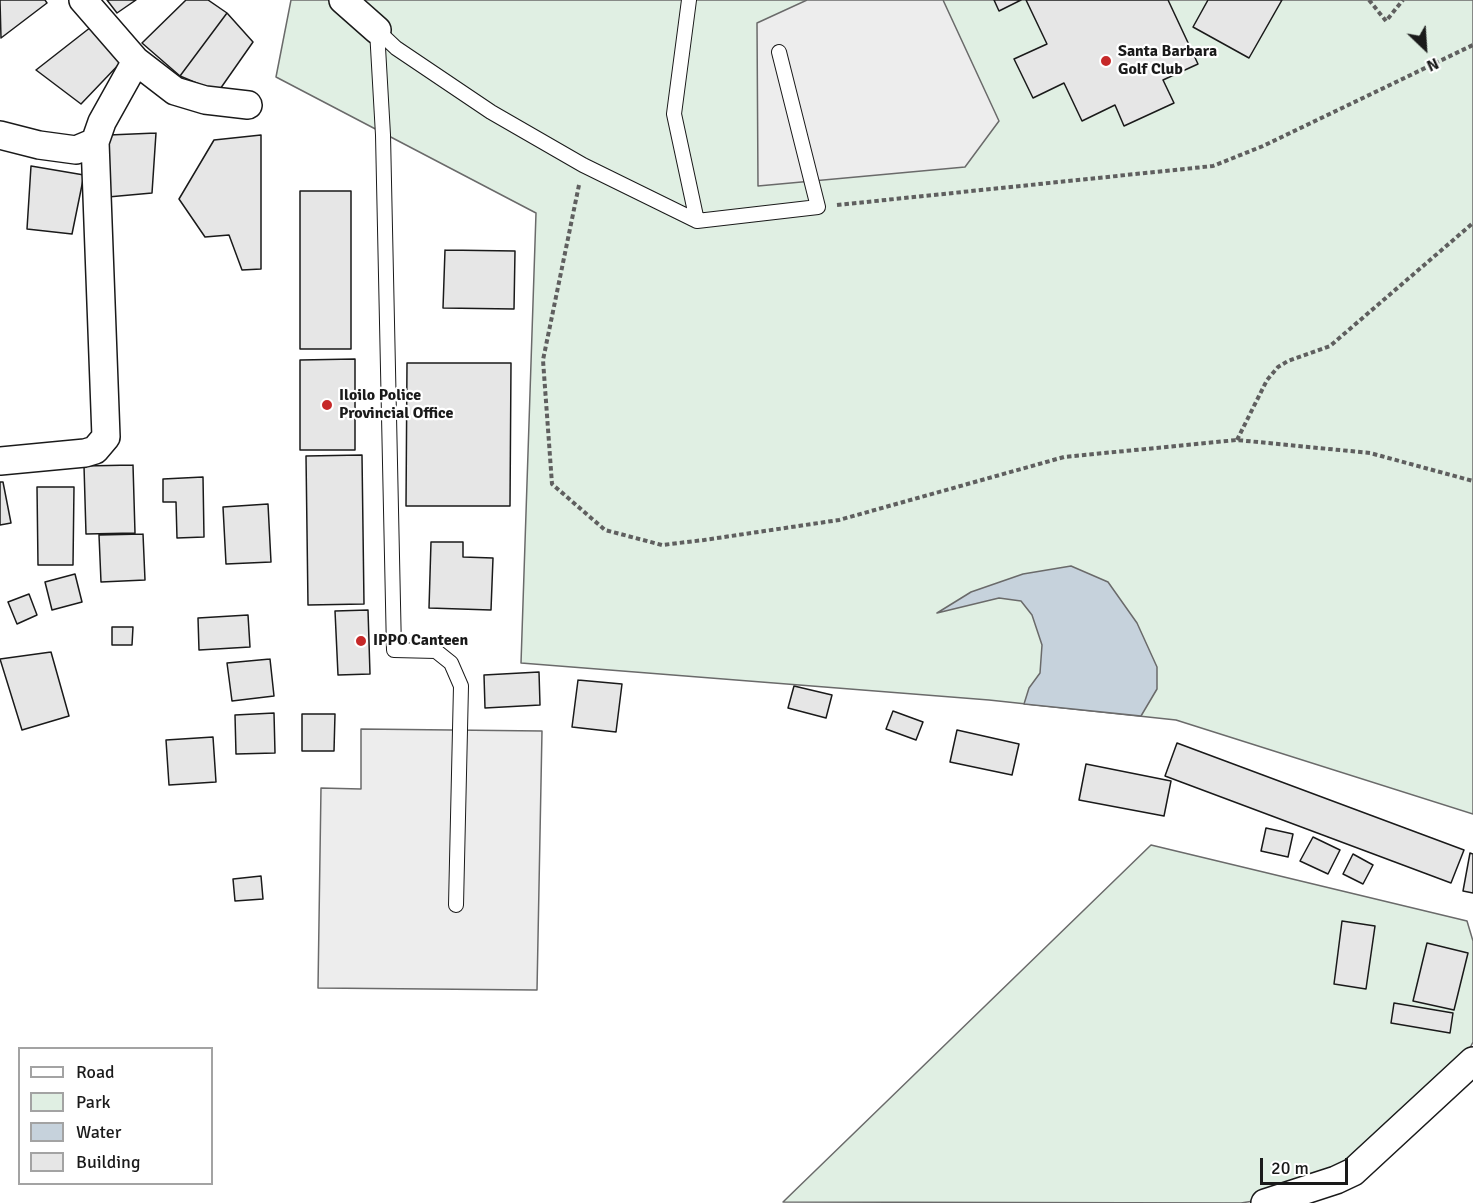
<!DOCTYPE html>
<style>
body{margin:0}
#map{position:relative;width:1473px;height:1203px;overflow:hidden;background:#fff;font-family:Signika,sans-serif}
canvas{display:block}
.legend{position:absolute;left:18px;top:1047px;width:195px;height:138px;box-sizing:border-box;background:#fff;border:2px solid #a3a3a3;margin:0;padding:8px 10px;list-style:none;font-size:18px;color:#1a1a1a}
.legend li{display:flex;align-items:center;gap:12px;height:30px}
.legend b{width:30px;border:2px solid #a3a3a3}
.north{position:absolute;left:1395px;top:18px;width:60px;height:60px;-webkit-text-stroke:4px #fff;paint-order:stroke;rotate:155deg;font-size:16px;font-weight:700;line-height:24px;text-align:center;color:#1a1a1a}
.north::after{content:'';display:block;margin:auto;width:21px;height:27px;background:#1a1a1a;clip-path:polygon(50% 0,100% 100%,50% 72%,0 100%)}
.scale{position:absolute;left:1260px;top:1158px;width:88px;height:27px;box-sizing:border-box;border:3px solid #1a1a1a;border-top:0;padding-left:8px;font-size:18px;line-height:21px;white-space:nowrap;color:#1a1a1a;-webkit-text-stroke:4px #fff;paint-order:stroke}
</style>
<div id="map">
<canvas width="1473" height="1203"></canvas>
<ul class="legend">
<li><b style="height:8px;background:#fff"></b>Road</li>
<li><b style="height:16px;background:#e0efe3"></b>Park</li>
<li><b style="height:16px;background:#c6d2dc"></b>Water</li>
<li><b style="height:16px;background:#e6e6e6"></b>Building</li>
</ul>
<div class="north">N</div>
<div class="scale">20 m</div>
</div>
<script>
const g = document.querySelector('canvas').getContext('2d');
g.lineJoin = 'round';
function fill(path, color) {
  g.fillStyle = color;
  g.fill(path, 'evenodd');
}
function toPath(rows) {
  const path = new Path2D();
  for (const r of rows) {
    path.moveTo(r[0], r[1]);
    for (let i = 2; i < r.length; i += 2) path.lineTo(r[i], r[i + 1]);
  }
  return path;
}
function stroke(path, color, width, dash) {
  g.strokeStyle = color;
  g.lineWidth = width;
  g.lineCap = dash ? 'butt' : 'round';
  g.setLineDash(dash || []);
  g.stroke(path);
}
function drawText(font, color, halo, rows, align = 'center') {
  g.font = font + ' Signika,sans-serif';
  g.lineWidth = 4.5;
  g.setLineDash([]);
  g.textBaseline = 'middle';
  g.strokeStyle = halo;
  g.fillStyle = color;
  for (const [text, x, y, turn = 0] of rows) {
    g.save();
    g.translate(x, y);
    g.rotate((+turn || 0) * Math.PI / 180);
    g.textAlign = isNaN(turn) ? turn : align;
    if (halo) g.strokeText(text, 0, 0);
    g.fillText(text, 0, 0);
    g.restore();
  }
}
const green = toPath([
 [291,0,1473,0,1473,814,1176,720,989,700,521,663,536,213,276,77,291,0],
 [1151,845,1467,921,1473,941,1473,1042,1447,1093,1335,1188,1241,1203,783,1202,1151,845]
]);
const parking = toPath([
 [807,0,943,0,999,121,965,167,758,186,757,23,807,0],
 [361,729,542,731,537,990,318,988,321,788,361,789,361,729]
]);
const water = toPath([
 [1071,566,1108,582,1137,623,1157,667,1157,689,1141,716,1024,704,1029,688,1040,673,1042,645,1032,615,1021,601,999,598,937,613,971,592,1023,574,1071,566]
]);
const building = toPath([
 [0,0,45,0,47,3,1,38,0,0],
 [107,0,136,0,117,13,107,0],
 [186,0,208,0,227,13,180,76,142,43,186,0],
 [994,0,1021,0,999,11,994,0],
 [1026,0,1168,0,1198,64,1163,80,1174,103,1124,126,1115,105,1082,121,1064,83,1033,98,1014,59,1047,44,1026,0],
 [1208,0,1282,0,1249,58,1193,27,1208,0],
 [227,13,253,42,218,92,180,76,227,13],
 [91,27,124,59,81,104,36,70,91,27],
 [156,133,152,193,108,197,109,135,156,133],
 [261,135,261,269,242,270,229,235,205,237,179,199,214,140,261,135],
 [31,166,84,175,72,234,27,229,31,166],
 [300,191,351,191,351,349,300,349,300,191],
 [445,250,515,251,514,309,443,308,445,250],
 [355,359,355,450,300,450,300,360,355,359],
 [407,363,511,363,510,506,406,506,407,363],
 [362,455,364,604,308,605,306,456,362,455],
 [133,465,135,533,86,534,84,466,133,465],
 [203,477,204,537,177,538,176,502,163,502,163,479,203,477],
 [0,482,3,482,11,523,0,525,0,482],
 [37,487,74,487,73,565,38,565,37,487],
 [268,504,271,562,226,564,223,507,268,504],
 [143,534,145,580,101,582,99,535,143,534],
 [431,542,463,542,463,557,493,558,491,610,429,608,431,542],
 [75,574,82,602,52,610,45,582,75,574],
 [29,594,37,615,17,624,8,602,29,594],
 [368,610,370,674,338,675,335,611,368,610],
 [248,615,250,647,199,650,198,618,248,615],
 [112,627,133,627,132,645,112,645,112,627],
 [51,652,69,716,22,730,0,659,51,652],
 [270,659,274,696,232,701,227,663,270,659],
 [539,672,540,705,485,708,484,675,539,672],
 [578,680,622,684,616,732,572,727,578,680],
 [794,686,832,695,826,718,788,708,794,686],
 [893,711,923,722,916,740,886,729,893,711],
 [274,713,275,753,236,754,235,715,274,713],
 [302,714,335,714,334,751,302,751,302,714],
 [957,730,1019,744,1012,775,950,762,957,730],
 [213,737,216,782,169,785,166,740,213,737],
 [1177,743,1464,850,1451,883,1165,776,1177,743],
 [1086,764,1171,781,1164,816,1079,800,1086,764],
 [1266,828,1293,834,1288,857,1261,851,1266,828],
 [1313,837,1340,850,1328,874,1300,861,1313,837],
 [1470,853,1473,854,1473,893,1463,891,1470,853],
 [1353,854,1373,865,1363,884,1343,874,1353,854],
 [261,876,263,899,235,901,233,879,261,876],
 [1342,921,1375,926,1366,989,1334,984,1342,921],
 [1427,943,1468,953,1454,1010,1413,1001,1427,943],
 [1394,1003,1453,1013,1450,1033,1391,1023,1394,1003]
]);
const path = toPath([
 [1369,0,1386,21,1403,0],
 [579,185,543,360,552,484,605,530,662,545,704,540,839,520,1064,457,1237,440,1370,453,1473,481],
 [837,205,1213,166,1263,146,1473,45],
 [1237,440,1267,380,1278,367,1288,361,1330,346,1473,223]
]);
const lane = toPath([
 [689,0,674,114,697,221],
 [377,30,383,135,394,650,436,651,451,663,461,686,456,905],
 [377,30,396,48,491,112,583,165,697,221,818,207,779,52]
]);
const street = toPath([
 [83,0,136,61,175,91,205,100,248,105],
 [343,0,377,30],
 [0,135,39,145,76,150,95,142],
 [0,461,85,453,95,450,106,437,95,142,102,122,136,61],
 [1265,1203,1336,1180,1353,1172,1473,1061]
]);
const markers = [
 [1106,61,6,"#c62828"],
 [327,405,6,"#c62828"],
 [361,641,6,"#c62828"]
];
const poiNames = [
 ["Santa Barbara",1118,52],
 ["Golf Club",1118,70],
 ["Iloilo Police",339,396],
 ["Provincial Office",339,414],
 ["IPPO Canteen",373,641]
];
fill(green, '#e0efe3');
stroke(green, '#6a6a6a', 1.5);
fill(parking, '#ededed');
stroke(parking, '#6a6a6a', 1.5);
fill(water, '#c6d2dc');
stroke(water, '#6a6a6a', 1.5);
fill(building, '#e6e6e6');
stroke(building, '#1a1a1a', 1.5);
stroke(lane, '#1a1a1a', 16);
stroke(street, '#1a1a1a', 30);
stroke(path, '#5f5f5f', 4, [4.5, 3]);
stroke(lane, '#fff', 14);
stroke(street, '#fff', 27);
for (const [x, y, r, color] of markers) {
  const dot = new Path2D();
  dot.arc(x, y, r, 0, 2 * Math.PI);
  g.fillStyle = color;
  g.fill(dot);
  stroke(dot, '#fff', 2);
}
drawText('bold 16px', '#1a1a1a', '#fff', poiNames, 'left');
</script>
